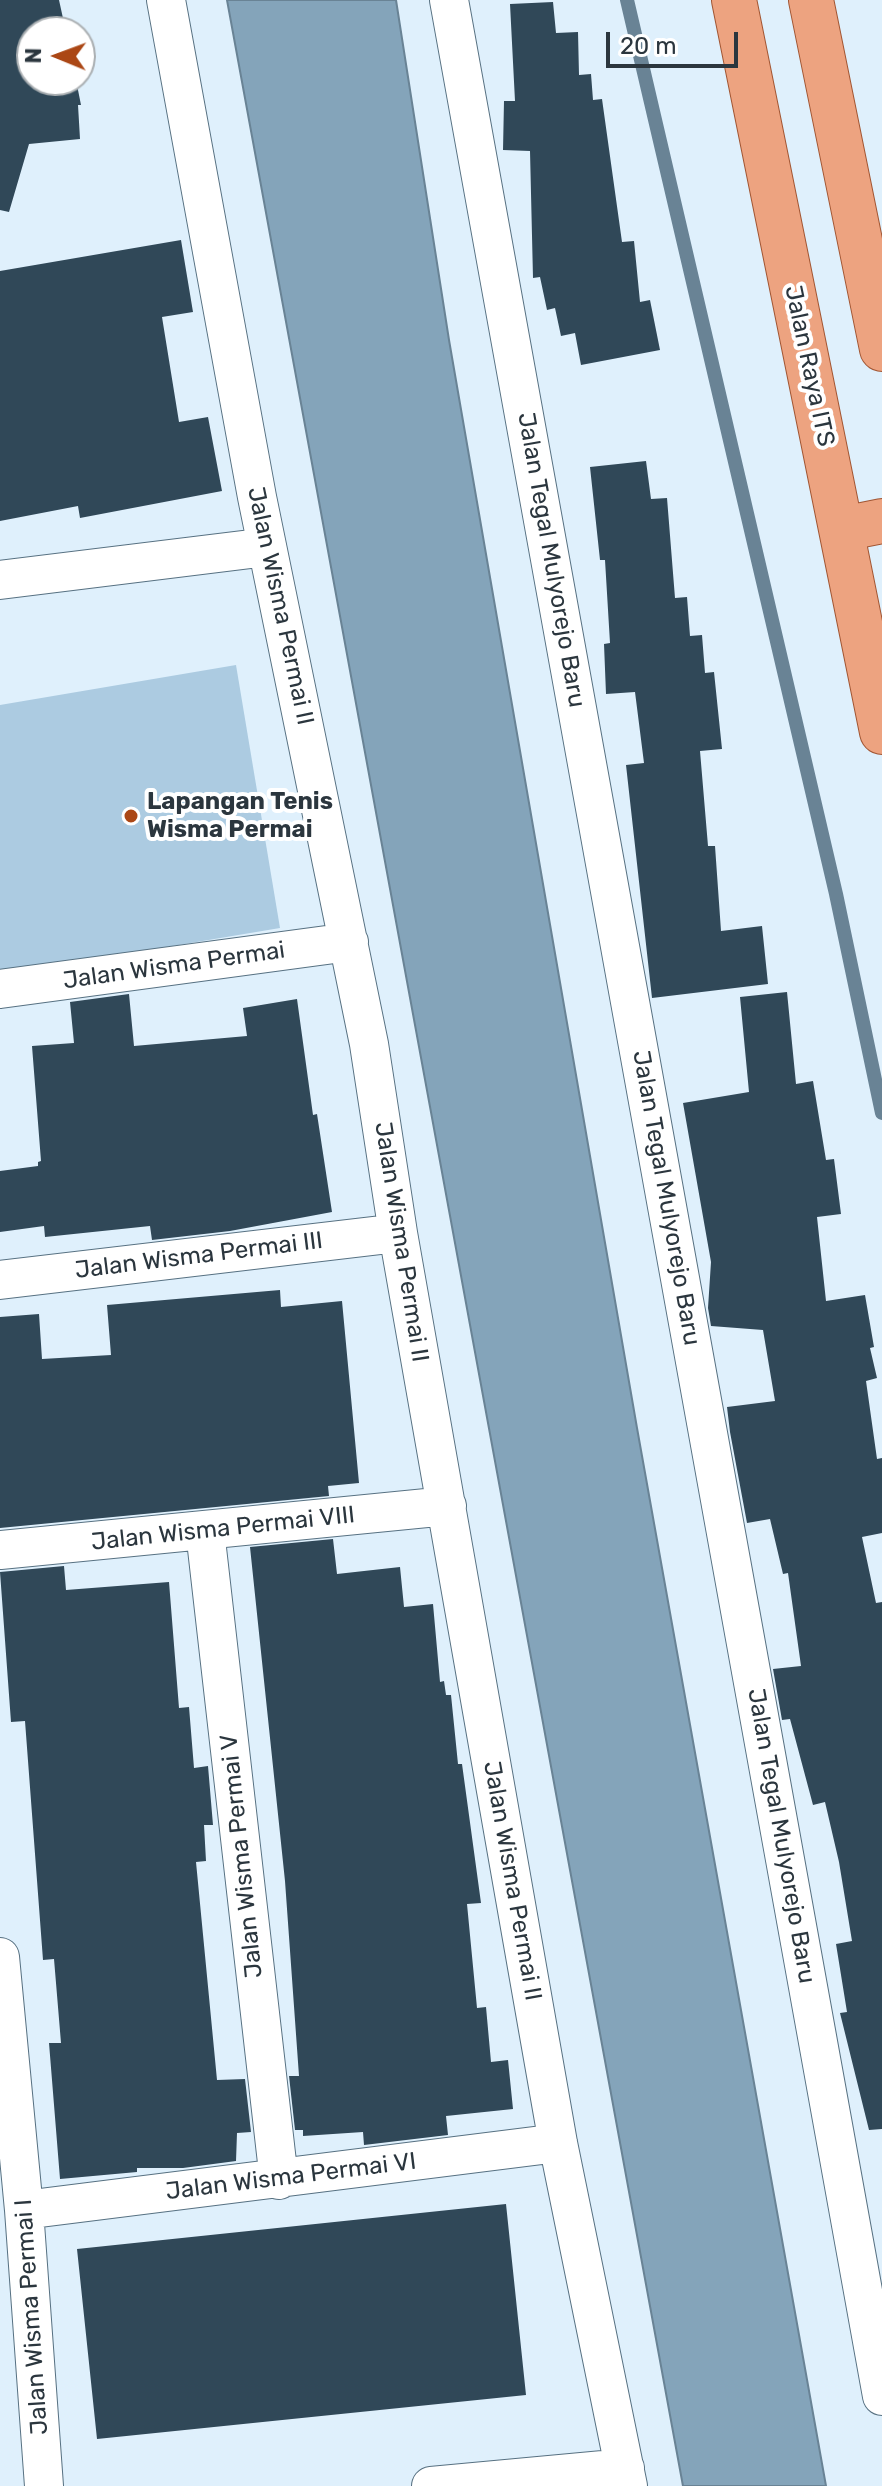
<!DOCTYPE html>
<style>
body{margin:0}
#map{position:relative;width:882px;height:2486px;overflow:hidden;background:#dff0fc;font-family:Rubik,sans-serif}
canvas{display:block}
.north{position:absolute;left:16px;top:16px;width:80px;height:80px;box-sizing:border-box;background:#fff;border:2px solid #aaafb2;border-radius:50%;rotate:271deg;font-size:22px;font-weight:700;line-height:32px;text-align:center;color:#2b363e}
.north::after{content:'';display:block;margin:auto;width:28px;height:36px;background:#ab4715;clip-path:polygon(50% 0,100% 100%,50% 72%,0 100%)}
.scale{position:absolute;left:606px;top:32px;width:132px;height:36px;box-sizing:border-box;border:4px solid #2b363e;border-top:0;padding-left:10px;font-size:24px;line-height:28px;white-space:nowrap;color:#2b363e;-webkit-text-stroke:6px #fff;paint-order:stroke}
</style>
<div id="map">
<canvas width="882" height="2486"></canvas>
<div class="north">N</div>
<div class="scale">20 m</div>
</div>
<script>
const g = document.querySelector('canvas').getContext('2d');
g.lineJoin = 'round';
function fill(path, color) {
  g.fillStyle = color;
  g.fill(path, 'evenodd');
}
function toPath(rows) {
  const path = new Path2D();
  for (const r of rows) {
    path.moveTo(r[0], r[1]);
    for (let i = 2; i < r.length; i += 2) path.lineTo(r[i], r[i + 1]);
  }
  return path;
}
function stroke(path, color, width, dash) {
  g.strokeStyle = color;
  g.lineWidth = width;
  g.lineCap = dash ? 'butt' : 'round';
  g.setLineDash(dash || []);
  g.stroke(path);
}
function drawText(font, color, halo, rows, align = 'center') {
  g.font = font + ' Rubik,sans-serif';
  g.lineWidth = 8;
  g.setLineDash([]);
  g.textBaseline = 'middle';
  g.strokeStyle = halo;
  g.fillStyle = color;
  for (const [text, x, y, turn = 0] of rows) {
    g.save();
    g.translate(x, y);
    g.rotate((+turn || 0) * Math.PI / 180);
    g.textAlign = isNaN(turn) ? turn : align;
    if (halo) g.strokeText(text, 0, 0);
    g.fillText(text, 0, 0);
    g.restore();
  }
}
const green = toPath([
 [236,665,280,928,0,975,0,705]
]);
const water = toPath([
 [227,0,396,0,449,340,637,1428,826,2486,683,2486,227,0]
]);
const stream = toPath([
 [627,0,836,894,882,1113]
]);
const building = toPath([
 [0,0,59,0,66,32,32,32,32,80,76,80,81,105,78,105,80,139,29,144,9,212,0,210],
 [553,2,556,33,578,32,579,75,591,74,593,100,602,99,622,242,634,241,640,302,650,300,660,350,581,365,575,333,561,336,555,308,547,310,540,277,533,278,530,151,503,150,504,101,515,101,510,4],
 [181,240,193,312,162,317,179,422,208,417,222,491,80,518,78,506,0,521,0,271],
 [646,461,651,499,667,498,675,598,687,597,690,636,702,635,705,673,714,672,722,749,700,751,708,846,715,846,721,931,762,926,768,984,652,998,626,765,644,763,635,692,606,694,604,644,610,643,605,560,600,560,590,467],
 [787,992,796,1084,813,1081,826,1160,834,1159,841,1214,817,1217,826,1301,865,1295,874,1347,870,1348,877,1378,866,1381,877,1459,882,1458,882,1533,862,1537,876,1603,882,1602,882,2129,869,2130,840,2013,847,2012,836,1944,852,1941,839,1862,825,1802,813,1805,790,1719,782,1720,773,1669,801,1666,788,1573,783,1574,770,1519,747,1523,730,1432,727,1407,775,1401,763,1330,711,1326,708,1308,711,1262,683,1103,749,1092,740,997],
 [129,994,134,1046,247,1036,243,1008,297,999,313,1115,317,1114,332,1212,230,1231,152,1240,150,1226,45,1237,44,1226,0,1232,0,1171,38,1166,38,1162,41,1161,32,1046,74,1043,70,1002],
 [280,1290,281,1307,342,1301,359,1483,328,1486,329,1496,0,1528,0,1317,39,1314,42,1359,111,1355,107,1305],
 [333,1539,337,1574,400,1567,404,1607,433,1604,440,1682,444,1681,446,1695,451,1695,458,1764,462,1764,481,1903,467,1904,477,2008,486,2007,491,2062,508,2060,513,2109,446,2116,448,2135,364,2145,363,2132,303,2136,303,2130,295,2130,289,2076,299,2076,285,1881,250,1547],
 [64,1566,66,1590,169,1582,179,1708,189,1707,194,1768,208,1766,213,1825,204,1825,206,1861,196,1862,217,2080,245,2079,251,2132,237,2133,236,2161,183,2168,137,2168,137,2172,60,2179,49,2043,61,2043,54,1959,43,1960,25,1721,11,1722,0,1572],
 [506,2204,526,2395,97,2439,77,2249]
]);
const street = toPath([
 [166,0,257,497,369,1044,398,1233,558,2143,628,2486],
 [449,0,882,2396],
 [0,580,267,547],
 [0,989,349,942],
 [0,1280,398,1233],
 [205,1531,279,2180],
 [0,1550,447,1506],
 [0,1957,24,2210,44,2486],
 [24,2210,558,2143],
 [431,2486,625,2468]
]);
const primary = toPath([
 [734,0,882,732],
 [811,0,882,349],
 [842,529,882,521]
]);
const markers = [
 [131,816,8,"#ab4715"]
];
const streetNames = [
 ["Jalan Raya ITS",809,366,78],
 ["Jalan Tegal Mulyorejo Baru",551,560,80],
 ["Jalan Wisma Permai II",280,606,78],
 ["Jalan Wisma Permai",174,966,-8],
 ["Jalan Tegal Mulyorejo Baru",666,1198,80],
 ["Jalan Wisma Permai II",401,1242,81],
 ["Jalan Wisma Permai III",199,1256,-7],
 ["Jalan Wisma Permai VIII",223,1529,-6],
 ["Jalan Tegal Mulyorejo Baru",781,1836,80],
 ["Jalan Wisma Permai V",242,1856,-96],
 ["Jalan Wisma Permai II",512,1881,80],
 ["Jalan Wisma Permai VI",291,2177,-7],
 ["Jalan Wisma Permai I",32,2317,-94]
];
const poiNames = [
 ["Lapangan Tenis",147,802],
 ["Wisma Permai",147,830]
];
fill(green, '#accbe1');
fill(water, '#84a4ba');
stroke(water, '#698395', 2);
stroke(stream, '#698395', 14);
fill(building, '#304858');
stroke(street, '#577182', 40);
stroke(primary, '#a15532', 46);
stroke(street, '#fff', 38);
stroke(primary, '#eda380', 44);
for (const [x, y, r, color] of markers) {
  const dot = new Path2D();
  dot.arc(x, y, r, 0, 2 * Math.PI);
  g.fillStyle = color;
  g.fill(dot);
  stroke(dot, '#fff', 3);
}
drawText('24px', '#2b363e', '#fff', streetNames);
drawText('bold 24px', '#2b363e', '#fff', poiNames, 'left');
</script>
